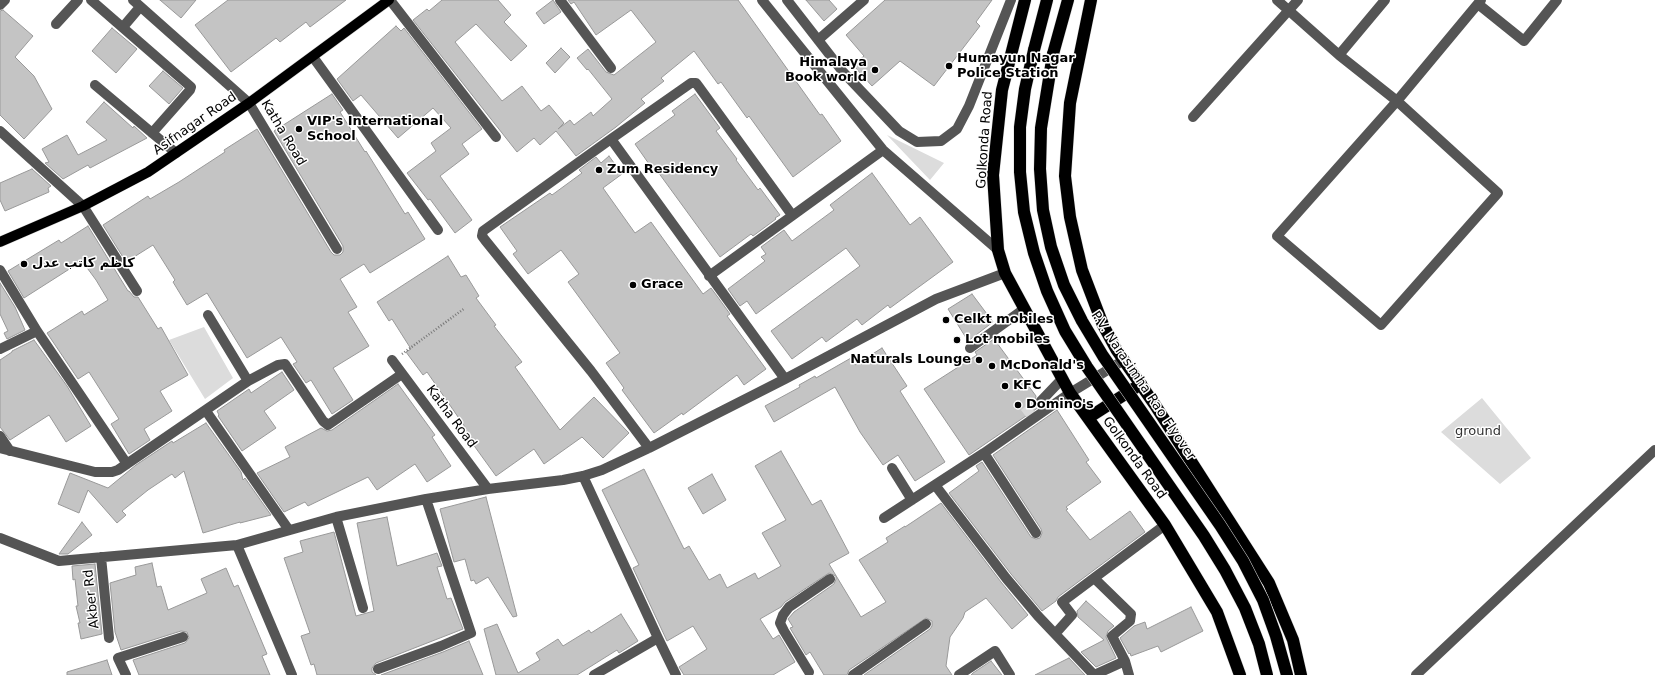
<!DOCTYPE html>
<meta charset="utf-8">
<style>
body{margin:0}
canvas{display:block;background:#fff}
</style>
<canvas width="1655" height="675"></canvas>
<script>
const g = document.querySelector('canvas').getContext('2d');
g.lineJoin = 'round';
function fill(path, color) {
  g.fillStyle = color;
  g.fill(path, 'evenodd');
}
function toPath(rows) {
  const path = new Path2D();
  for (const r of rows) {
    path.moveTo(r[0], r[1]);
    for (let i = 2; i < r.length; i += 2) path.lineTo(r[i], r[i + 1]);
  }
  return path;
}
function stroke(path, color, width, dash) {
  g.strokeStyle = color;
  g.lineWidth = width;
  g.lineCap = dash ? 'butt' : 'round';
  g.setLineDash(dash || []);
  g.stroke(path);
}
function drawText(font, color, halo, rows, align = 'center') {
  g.font = font + ' "DejaVu Sans","Noto Naskh Arabic",sans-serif';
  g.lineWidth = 3;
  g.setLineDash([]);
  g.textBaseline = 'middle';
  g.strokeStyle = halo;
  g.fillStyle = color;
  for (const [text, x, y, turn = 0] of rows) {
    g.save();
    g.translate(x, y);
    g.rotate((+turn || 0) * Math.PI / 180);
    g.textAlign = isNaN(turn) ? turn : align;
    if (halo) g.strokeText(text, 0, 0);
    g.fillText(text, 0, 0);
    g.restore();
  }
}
const green = toPath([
 [887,135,944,163,930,180],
 [204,327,233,378,205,399,169,340],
 [1482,398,1531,458,1500,484,1441,432]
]);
const building = toPath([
 [160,0,196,0,181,18,160,0],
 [228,0,346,0,310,27,306,22,280,42,276,38,231,72,195,25,228,0],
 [442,0,498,0,511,15,504,22,527,46,511,61,476,24,455,42,502,101,522,86,541,111,549,105,564,123,558,129,570,120,574,125,591,112,593,116,612,99,588,69,587,70,577,58,588,49,606,72,614,75,656,42,631,10,596,35,574,2,571,4,568,0,738,0,820,115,822,114,841,141,793,177,749,116,747,118,721,82,718,84,694,51,661,78,664,81,641,99,645,103,616,127,576,156,556,131,540,145,534,138,517,152,413,20,427,9,429,11,442,0],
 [553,0,561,12,544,24,536,13,553,0],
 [806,0,829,0,837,9,824,21,806,0],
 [885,0,992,0,976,22,980,26,934,86,900,61,872,86,853,65,864,56,846,35,885,0],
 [3,10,33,36,15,57,34,76,52,109,24,139,0,115,0,11,3,10],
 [396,26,401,31,404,28,482,129,462,144,469,154,440,176,472,220,455,233,430,199,428,200,407,173,436,151,431,143,451,128,433,108,398,138,361,95,353,101,337,79,396,26],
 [112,28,137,49,116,73,92,51,112,28],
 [561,48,570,57,555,73,546,63,561,48],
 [163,71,183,88,169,104,149,86,163,71],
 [332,94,343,110,340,112,365,152,366,151,405,214,408,212,425,239,370,273,364,264,340,279,357,307,348,312,369,346,333,368,353,400,332,414,311,380,306,383,293,364,297,362,281,337,247,358,207,293,187,305,173,282,175,280,153,245,126,262,103,225,148,196,150,199,179,182,225,152,224,150,257,129,331,252,334,255,340,255,343,252,343,246,274,131,332,94],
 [695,94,720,128,716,131,737,159,736,160,758,190,760,188,780,215,775,218,776,219,753,236,751,234,720,257,658,172,656,174,635,144,675,115,672,111,695,94],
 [104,102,133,128,134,126,147,138,90,168,88,165,63,179,45,163,49,162,42,149,67,135,78,155,107,140,86,122,104,102],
 [609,156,622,174,603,188,635,233,651,222,703,294,711,288,717,296,730,314,727,316,766,369,744,385,737,375,683,415,682,413,654,433,622,390,624,388,606,363,620,353,568,282,579,274,561,250,528,274,513,254,517,251,500,227,550,193,552,195,582,173,579,170,596,157,601,163,609,156],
 [32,169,51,186,48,188,49,192,5,211,0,200,0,183,32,169],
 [872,173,910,225,920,217,953,262,890,308,888,305,862,325,857,319,826,342,822,337,792,359,771,331,860,266,846,248,756,314,747,301,740,306,728,289,765,261,761,257,766,254,761,247,784,230,792,241,834,210,830,205,872,173],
 [88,226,128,291,129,291,134,297,138,297,158,329,161,327,188,375,160,391,172,411,144,429,150,440,129,454,111,424,119,419,89,372,78,379,47,333,82,311,84,315,108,300,96,280,82,261,24,298,8,271,59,240,61,243,88,226],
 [448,256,461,277,466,275,479,296,476,298,496,325,494,326,522,362,515,367,560,430,594,397,629,433,603,458,582,437,544,464,534,449,496,476,462,429,465,427,427,372,423,375,406,352,411,349,392,319,389,321,377,302,448,256],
 [0,283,15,307,25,330,7,339,4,333,8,331,0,314,0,283],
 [972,294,993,322,968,341,948,309,972,294],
 [994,339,1036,396,1035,402,1039,407,969,455,924,389,977,355,975,352,994,339],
 [34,340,67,386,91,426,66,442,49,415,10,440,0,427,0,360,12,352,12,351,34,340],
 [882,348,907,386,900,391,945,462,915,481,898,455,883,465,860,432,835,387,774,422,765,406,800,387,799,385,815,376,816,378,851,358,855,365,882,348],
 [282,372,294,390,264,411,276,428,242,451,218,416,219,415,217,411,249,389,251,393,282,372],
 [398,384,435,435,432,437,451,466,427,482,415,464,377,490,368,477,308,506,305,502,284,512,257,473,290,457,285,447,321,428,327,431,332,430,398,384],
 [1057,410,1089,460,1086,462,1101,482,1066,507,1068,509,1066,510,1090,540,1130,511,1145,532,1058,597,1056,601,1042,611,1011,574,949,493,979,471,976,466,982,462,1031,537,1036,539,1040,538,1042,533,1041,529,993,455,1057,410],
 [206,423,241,472,243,480,245,478,271,515,240,523,240,522,203,533,184,471,175,478,172,474,148,490,122,511,126,515,117,523,88,490,79,513,58,504,70,473,108,488,136,465,172,441,173,443,206,423],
 [781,451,812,505,821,500,849,553,829,564,861,617,886,602,859,560,888,542,886,538,905,526,905,527,941,503,1001,582,1028,615,1012,629,986,598,965,612,963,618,950,637,946,666,952,675,864,675,930,629,932,626,932,621,926,618,849,670,847,675,824,675,810,652,806,655,790,628,793,627,788,619,794,612,834,584,836,579,836,576,829,573,785,602,781,607,760,619,773,639,779,635,795,662,773,675,684,675,679,667,707,649,693,626,667,641,633,568,639,565,602,490,644,469,684,549,689,546,709,580,720,574,727,588,755,573,758,579,781,566,762,533,786,520,755,466,781,451],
 [712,474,726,500,703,514,688,488,712,474],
 [486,497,517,616,513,617,488,577,476,584,474,580,471,581,465,559,454,562,440,509,486,497],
 [387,517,397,566,437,553,442,566,437,567,447,599,451,598,463,629,376,663,372,668,372,672,376,675,317,675,314,664,311,665,301,636,310,633,284,558,303,552,300,541,334,532,356,616,374,611,357,523,387,517],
 [82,522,92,535,68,554,59,554,82,522],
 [152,563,157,587,161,586,168,610,207,593,201,579,226,568,234,587,238,585,267,654,262,656,270,675,139,675,133,660,185,643,189,638,187,632,181,631,121,650,115,632,110,583,136,575,135,567,152,563],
 [95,564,102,634,81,639,78,623,80,623,76,606,78,606,75,579,73,580,72,566,95,564],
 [1086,601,1114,626,1108,631,1106,637,1116,658,1096,667,1081,652,1104,640,1078,617,1077,611,1086,601],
 [1191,607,1203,631,1161,652,1158,646,1131,656,1130,653,1129,654,1120,638,1134,626,1145,622,1147,629,1191,607],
 [621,614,638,641,619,653,617,650,577,675,496,675,484,629,497,624,518,673,540,660,536,653,558,639,563,646,589,630,591,633,621,614],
 [469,641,483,675,381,675,443,652,469,641],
 [1069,658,1085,675,1035,675,1069,658],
 [107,660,112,675,67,675,67,672,107,660],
 [991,661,1002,675,971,675,973,673,991,661]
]);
const minorTunnel = toPath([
 [1024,414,1041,401]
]);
const path = toPath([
 [402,354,465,308]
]);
const minor = toPath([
 [91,0,191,87,190,90,152,133],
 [133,0,249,103,337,249],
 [390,0,496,137],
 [560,0,611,68],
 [762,0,883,150,998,250],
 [787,0,843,72,899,131,917,142,941,141,957,129,969,106,1011,0],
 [1277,0,1339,55,1397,101,1498,193,1381,325,1277,236,1397,101,1481,0],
 [1478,4,1524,41,1557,0],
 [0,5,5,0],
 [56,24,78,0],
 [123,27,140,7],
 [818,40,864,0],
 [1339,55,1385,0],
 [313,57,438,230],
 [95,85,176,153],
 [1193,117,1298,0],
 [0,131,83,206,137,291],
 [611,139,785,379],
 [0,270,37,331,127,464],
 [709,276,883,150],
 [208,315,248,381],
 [970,348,1024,309],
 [0,349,37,331],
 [392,360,488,489],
 [1041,401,1062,379],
 [206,411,289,530],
 [0,436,10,451],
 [0,448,95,472,112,472,118,470,248,381,278,365,285,364,323,421,328,425,402,374],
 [649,448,591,371,485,240,482,236,483,231,611,139,691,83,696,83,699,87,792,215],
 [984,453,1036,533],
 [892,468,912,500],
 [583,476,658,638,676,675],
 [935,485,1006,578,1038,616,1094,675],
 [336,517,363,608],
 [884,518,984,453,1070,393,1124,360],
 [0,538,59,561,237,545,336,517,426,499,488,489,563,480,583,476,602,470,649,448,785,379,936,299,1005,273],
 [237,545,292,675],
 [101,557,109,638],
 [1094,578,1131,614,1130,621,1112,636,1125,661,1129,675],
 [1055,634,1072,615,1062,602,1165,525],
 [378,669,441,646,471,633,426,499],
 [809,672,784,631,780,623,783,615,789,607,830,579],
 [126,675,118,658,183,637],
 [594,675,658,638],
 [853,675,926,624],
 [959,675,995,651,1010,675],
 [1094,675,1125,661],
 [1416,675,1655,450]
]);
const major = toPath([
 [0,242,83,206,148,172,249,103,389,0]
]);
const highway = toPath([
 [1025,0,1002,90,993,175,998,250,1005,273,1070,393,1165,525,1217,612,1240,675],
 [1091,0,1070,103,1065,176,1070,217,1082,270,1103,325,1116,349,1155,405,1269,583,1293,640,1301,675],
 [1034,50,1047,0],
 [1053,54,1068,0],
 [1088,418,1141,384]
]);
const highwayBridge = toPath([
 [1034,50,1025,89,1020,127,1020,172,1024,212,1034,253,1047,291,1065,331,1087,367,1204,536,1225,570,1245,608,1259,644,1267,675],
 [1053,54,1041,128,1040,169,1043,210,1051,247,1064,285,1082,321,1103,356,1220,525,1243,561,1263,600,1276,636,1287,675]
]);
const markers = [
 [949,66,4,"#000"],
 [875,70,4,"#000"],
 [299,129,4,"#000"],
 [599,170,4,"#000"],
 [24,264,4,"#000"],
 [633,285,4,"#000"],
 [946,320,4,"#000"],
 [957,340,4,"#000"],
 [979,360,4,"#000"],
 [992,366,4,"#000"],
 [1005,386,4,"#000"],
 [1018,405,4,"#000"]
];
const poiNames = [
 ["Humayun Nagar",957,59],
 ["Police Station",957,74],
 ["Himalaya",867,63,"right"],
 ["Book world",867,78,"right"],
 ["VIP's International",307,122],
 ["School",307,137],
 ["Zum Residency",607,170],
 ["كاظم كاتب عدل",32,264],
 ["Grace",641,285],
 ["Celkt mobiles",954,320],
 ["Lot mobiles",965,340],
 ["Naturals Lounge",971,360,"right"],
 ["McDonald's",1000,366],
 ["KFC",1013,386],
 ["Domino's",1026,405]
];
const streetNames = [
 ["Asifnagar Road",195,124,-35],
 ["Katha Road",283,133,59],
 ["Golkonda Road",985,140,-86],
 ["P.V. Narasimha Rao Flyover",1143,386,56],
 ["Katha Road",451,417,53],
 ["Golkonda Road",1134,458,54],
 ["Akber Rd",92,599,-96]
];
const parkNames = [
 ["ground",1478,432]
];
fill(green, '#dcdcdc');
fill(building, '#c4c4c4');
stroke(building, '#999', 1);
stroke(minorTunnel, '#d9d9d9', 10, [10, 5]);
stroke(major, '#dbdbdb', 11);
stroke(highway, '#dbdbdb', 13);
stroke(path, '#777', 2.5, [1, 2]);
stroke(minor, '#555', 10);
stroke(major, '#000', 10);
stroke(highway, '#000', 12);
stroke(highwayBridge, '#dbdbdb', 13, []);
stroke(highwayBridge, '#000', 12);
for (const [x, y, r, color] of markers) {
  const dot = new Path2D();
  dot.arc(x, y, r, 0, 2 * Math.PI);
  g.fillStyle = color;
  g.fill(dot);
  stroke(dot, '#fff', 1.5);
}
drawText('bold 13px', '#000', '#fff', poiNames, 'left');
drawText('13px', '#000', '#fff', streetNames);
drawText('13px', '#333', '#fff', parkNames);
</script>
